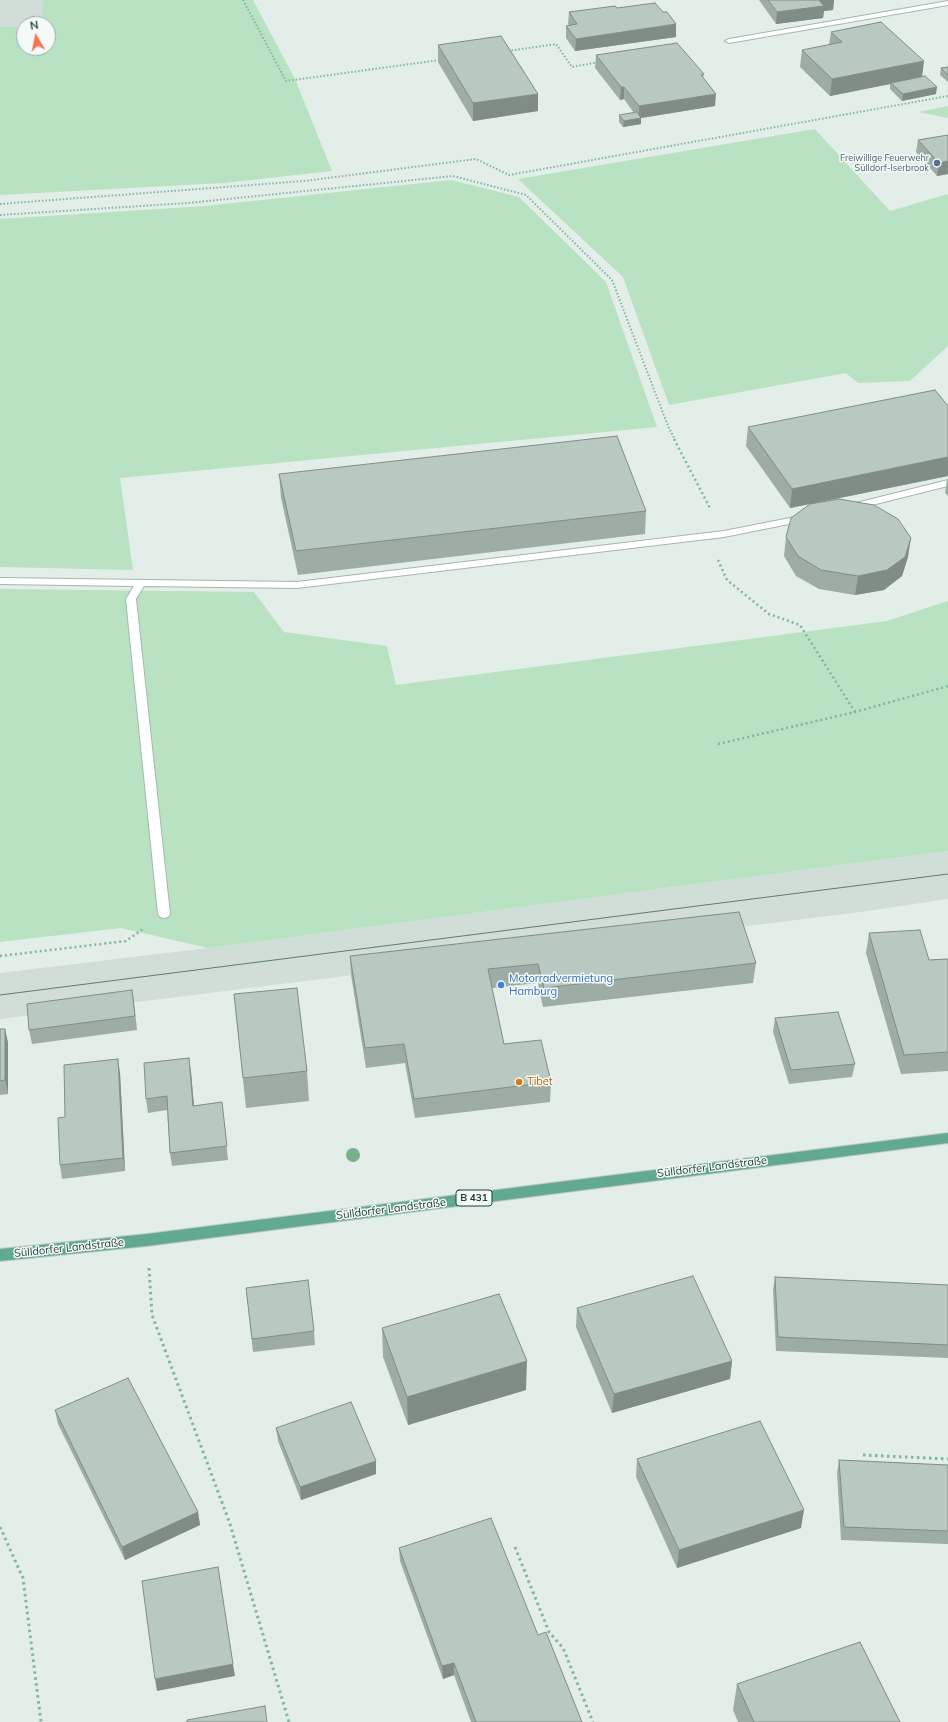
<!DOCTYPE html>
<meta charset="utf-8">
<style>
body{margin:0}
#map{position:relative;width:948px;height:1722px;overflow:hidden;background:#e3eee8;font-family:Mulish,sans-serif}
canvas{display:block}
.north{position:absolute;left:16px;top:16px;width:40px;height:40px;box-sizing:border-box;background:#f4faf7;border:1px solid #9fb0aa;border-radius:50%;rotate:351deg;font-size:11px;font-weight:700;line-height:16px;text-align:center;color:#204237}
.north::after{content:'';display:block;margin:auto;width:14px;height:18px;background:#ff7150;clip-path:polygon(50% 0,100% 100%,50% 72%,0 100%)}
</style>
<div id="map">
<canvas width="948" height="1722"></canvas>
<div class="north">N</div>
</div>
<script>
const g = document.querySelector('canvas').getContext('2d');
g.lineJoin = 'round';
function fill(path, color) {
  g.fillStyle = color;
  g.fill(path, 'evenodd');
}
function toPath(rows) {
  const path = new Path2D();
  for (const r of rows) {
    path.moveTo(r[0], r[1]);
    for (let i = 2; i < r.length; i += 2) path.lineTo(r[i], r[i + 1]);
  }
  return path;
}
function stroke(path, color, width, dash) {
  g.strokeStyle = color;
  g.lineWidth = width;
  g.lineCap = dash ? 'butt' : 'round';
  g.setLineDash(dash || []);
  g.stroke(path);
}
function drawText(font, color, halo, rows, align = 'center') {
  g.font = font + ' Mulish,sans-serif';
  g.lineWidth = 3;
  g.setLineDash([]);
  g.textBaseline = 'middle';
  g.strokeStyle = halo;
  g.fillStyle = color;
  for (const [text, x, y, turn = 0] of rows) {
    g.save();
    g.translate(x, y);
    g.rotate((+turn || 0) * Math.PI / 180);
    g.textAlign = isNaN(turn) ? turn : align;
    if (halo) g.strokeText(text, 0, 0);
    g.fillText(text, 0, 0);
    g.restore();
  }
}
const built = toPath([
 [0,0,43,0,41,24,24,24,24,27,0,27],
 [948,851,948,899,860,912,0,1019,0,973,208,948]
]);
const green = toPath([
 [43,0,253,0,295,79,332,171,224,183,0,195,0,27,24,27,24,48,48,48,48,24,41,24],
 [948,106,948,118,918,112],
 [815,129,890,211,948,194,948,346,910,381,858,383,846,373,669,405,623,277,518,179],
 [451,180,519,197,606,282,657,427,120,478,133,570,0,567,0,219,205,206],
 [0,589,254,592,284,632,387,646,396,685,887,621,948,601,948,851,208,948,121,928,0,942]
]);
const pathFar2 = toPath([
 [243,0,286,81,440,60],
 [508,51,556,44,572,67,599,62],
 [0,204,304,181,476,159,509,175,948,96],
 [0,215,188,203,453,176,526,195,612,280,668,426,675,440]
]);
const pathFar1 = toPath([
 [674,439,711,510],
 [718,560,727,580,769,614,800,625,855,712],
 [718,744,855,712,948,686],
 [0,956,126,941,143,929]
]);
const path = toPath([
 [149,1268,152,1315,230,1524,289,1722],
 [863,1455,948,1459],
 [0,1527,23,1578,41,1722],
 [515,1547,549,1632,563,1648,593,1722]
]);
const lane = toPath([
 [948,1,948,5,729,43,725,41,729,39,948,1],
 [948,480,948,486,852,510,847,507,848,505,948,480],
 [805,515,809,516,810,518,809,520,724,537,297,588,144,586,136,599,170,914,168,917,164,918,160,917,158,914,126,599,134,586,0,584,0,578,297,582,724,531,805,515]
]);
const primary = toPath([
 [948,1133,948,1143,147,1246,0,1261,0,1249,147,1234,948,1133]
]);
const tram = toPath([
 [0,995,948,874]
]);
const trees = [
 [353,1155]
];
const wall = toPath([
 [759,0,834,0,833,10,824,11,823,18,776,24],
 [617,8,676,37,575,51,566,38,566,26,569,25,568,24,569,12],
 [831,32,922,77,936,94,902,101,890,89,890,84,830,96,800,67,802,50,829,45],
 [438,45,538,111,473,121,438,62],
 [596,55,704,74,703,78,715,106,641,118,641,124,623,127,619,122,619,115,634,113,624,99,620,100,595,68],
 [948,67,948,82,940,75,941,68],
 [948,135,948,174,937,176,916,152,918,140],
 [948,406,948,476,790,508,746,446,748,427],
 [279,474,646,511,645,534,298,575,281,498],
 [947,479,948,479,948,496,945,493],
 [786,537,908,557,902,576,884,590,855,595,819,589,796,576,784,556],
 [869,933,929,960,948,959,948,1071,901,1074,866,953],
 [350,956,756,963,753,983,543,1007,538,983,492,988,504,1044,551,1082,550,1102,415,1118,405,1063,366,1068,351,975],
 [132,990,137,1030,32,1044,29,1030],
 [234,994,307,1071,309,1101,246,1108],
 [775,1018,855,1064,852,1077,789,1084,773,1032],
 [0,1029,5,1029,8,1043,8,1094,0,1095],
 [191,1072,194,1106,222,1102,228,1160,172,1166,170,1153,167,1110,148,1113,146,1099],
 [120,1073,125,1171,62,1179,60,1165,65,1117],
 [775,1277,948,1285,948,1358,776,1351,773,1290],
 [246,1288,314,1331,315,1345,253,1352],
 [577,1308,732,1361,730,1379,612,1413,576,1327],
 [382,1328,526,1390,408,1425,383,1357],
 [55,1410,198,1512,200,1525,125,1560,58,1424],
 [276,1428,376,1474,301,1500,278,1441],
 [637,1459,801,1528,677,1568,636,1477],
 [839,1460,948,1465,948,1544,841,1540,837,1473],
 [399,1548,538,1635,582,1722,471,1722,454,1675,443,1679,400,1561],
 [737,1684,900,1722,738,1722,733,1710]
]);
const shadedWall = toPath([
 [819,0,834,0,833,10,824,11,823,18,776,24,777,12],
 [676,24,676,37,575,51,576,39],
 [924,61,922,78,891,83,890,84,830,96,832,79],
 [621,87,624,87,624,99,620,100],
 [937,87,936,94,902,101,903,94],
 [538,94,538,111,473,121,473,103],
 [716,94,715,106,641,118,641,124,623,127,624,121,639,118,639,106],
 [948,161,948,174,937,176,939,163],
 [948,457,948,476,790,508,792,489],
 [911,538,908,557,902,576,884,590,855,595,858,576],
 [132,990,134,1004,137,1030,135,1016],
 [5,1029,8,1043,8,1094,5,1080],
 [189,1058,191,1072,195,1119,193,1106],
 [118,1059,120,1073,125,1171,123,1158],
 [527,1361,526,1390,408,1425,407,1397],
 [732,1361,730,1379,612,1413,614,1394],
 [376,1461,376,1474,301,1500,300,1487],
 [804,1510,801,1528,677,1568,679,1550],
 [198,1512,200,1525,125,1560,122,1547],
 [454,1663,454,1675,443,1679,442,1666],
 [233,1664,235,1676,157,1691,155,1679]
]);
const building = toPath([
 [768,0,819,0,824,6,777,12,768,0],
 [655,3,663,12,667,12,676,24,576,39,566,26,577,24,569,12,615,6,617,8,655,3],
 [881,22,924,61,832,79,802,50,842,42,831,32,881,22],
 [501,36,538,94,473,103,438,45,501,36],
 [677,43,704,74,701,75,716,94,639,106,624,87,621,87,596,55,677,43],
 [948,67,948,75,941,68,948,67],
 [925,76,937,87,903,94,891,83,925,76],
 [637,112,641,118,624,121,619,115,637,112],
 [948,135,948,161,939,163,918,140,948,135],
 [935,390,948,406,948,457,792,489,748,427,935,390],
 [617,436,646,511,296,551,279,474,617,436],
 [839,499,874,505,898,519,911,538,905,557,887,570,858,576,821,570,798,556,786,537,791,518,810,504,839,499],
 [739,912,756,963,544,988,538,964,488,969,504,1044,541,1040,551,1082,414,1099,404,1044,365,1048,350,956,739,912],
 [920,930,929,960,948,959,948,1052,904,1055,869,933,920,930],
 [297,988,307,1071,243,1078,234,994,297,988],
 [132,990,135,1016,29,1030,27,1004,132,990],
 [838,1012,855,1064,791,1070,775,1018,838,1012],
 [0,1029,5,1029,5,1080,0,1081,0,1029],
 [189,1058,193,1106,222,1102,227,1146,170,1153,167,1096,146,1099,144,1063,189,1058],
 [118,1059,123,1158,60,1165,58,1118,65,1117,64,1065,118,1059],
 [693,1276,732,1361,614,1394,577,1308,693,1276],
 [775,1277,948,1285,948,1345,778,1337,775,1277],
 [308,1280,314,1331,252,1339,246,1288,308,1280],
 [499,1294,527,1361,407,1397,382,1328,499,1294],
 [128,1378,198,1512,122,1547,55,1410,128,1378],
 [351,1402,376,1461,300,1487,276,1428,351,1402],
 [760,1421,804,1510,679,1550,637,1459,760,1421],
 [839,1460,948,1465,948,1531,844,1527,839,1460],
 [491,1518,538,1635,546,1632,582,1722,476,1722,454,1663,442,1666,399,1548,491,1518],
 [218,1567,233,1664,155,1679,142,1581,218,1567],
 [860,1642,900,1722,754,1722,737,1684,860,1642],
 [265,1706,267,1722,187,1722,187,1720,265,1706]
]);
const markers = [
 [937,163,4,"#5c6f8a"],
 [501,985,4,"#3f7fe0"],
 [519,1082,4,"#e8710a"]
];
const farServicenames = [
 ["Freiwillige Feuerwehr",929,158],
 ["Sülldorf-Iserbrook",929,168]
];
const shields = [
 [474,1198,36]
];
const shieldNames = [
 ["B 431",474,1198]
];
const shopNames = [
 ["Motorradvermietung",509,979],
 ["Hamburg",509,992]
];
const foodNames = [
 ["Tibet",527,1082]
];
const streetNames = [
 ["Sülldorfer Landstraße",712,1167,-7],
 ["Sülldorfer Landstraße",391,1209,-7],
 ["Sülldorfer Landstraße",69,1248,-6]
];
fill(built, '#d0ded7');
fill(green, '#b9e2c2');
stroke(lane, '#a5b7af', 2);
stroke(primary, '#c1cac7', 2);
stroke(pathFar2, '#7fb5a1', 2, [1.5, 2]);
stroke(pathFar1, '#7fb5a1', 2.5, [2, 3]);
stroke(path, '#7fb5a1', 3, [2.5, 3.5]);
fill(lane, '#fff');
fill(primary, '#62a992');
stroke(tram, '#5b7d72', 1);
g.fillStyle = '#7ab08d';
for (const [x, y] of trees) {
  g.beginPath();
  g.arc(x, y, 7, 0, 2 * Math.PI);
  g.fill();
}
fill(wall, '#9dada6');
fill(shadedWall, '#808d87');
fill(building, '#b7c9c1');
stroke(building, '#808d87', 1);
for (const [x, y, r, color] of markers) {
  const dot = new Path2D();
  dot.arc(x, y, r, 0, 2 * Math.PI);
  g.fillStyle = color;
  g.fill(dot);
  stroke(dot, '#f4faf7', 1.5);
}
drawText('9px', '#4e5e75', '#f4faf7', farServicenames, 'right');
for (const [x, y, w] of shields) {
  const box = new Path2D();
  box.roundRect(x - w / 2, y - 8, w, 16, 3);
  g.fillStyle = '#f4faf7';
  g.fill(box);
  stroke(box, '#204237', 1);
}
drawText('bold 10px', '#204237', null, shieldNames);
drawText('11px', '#366cbe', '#f4faf7', shopNames, 'left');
drawText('11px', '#c56008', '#f4faf7', foodNames, 'left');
drawText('11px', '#204237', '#f4faf7', streetNames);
</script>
